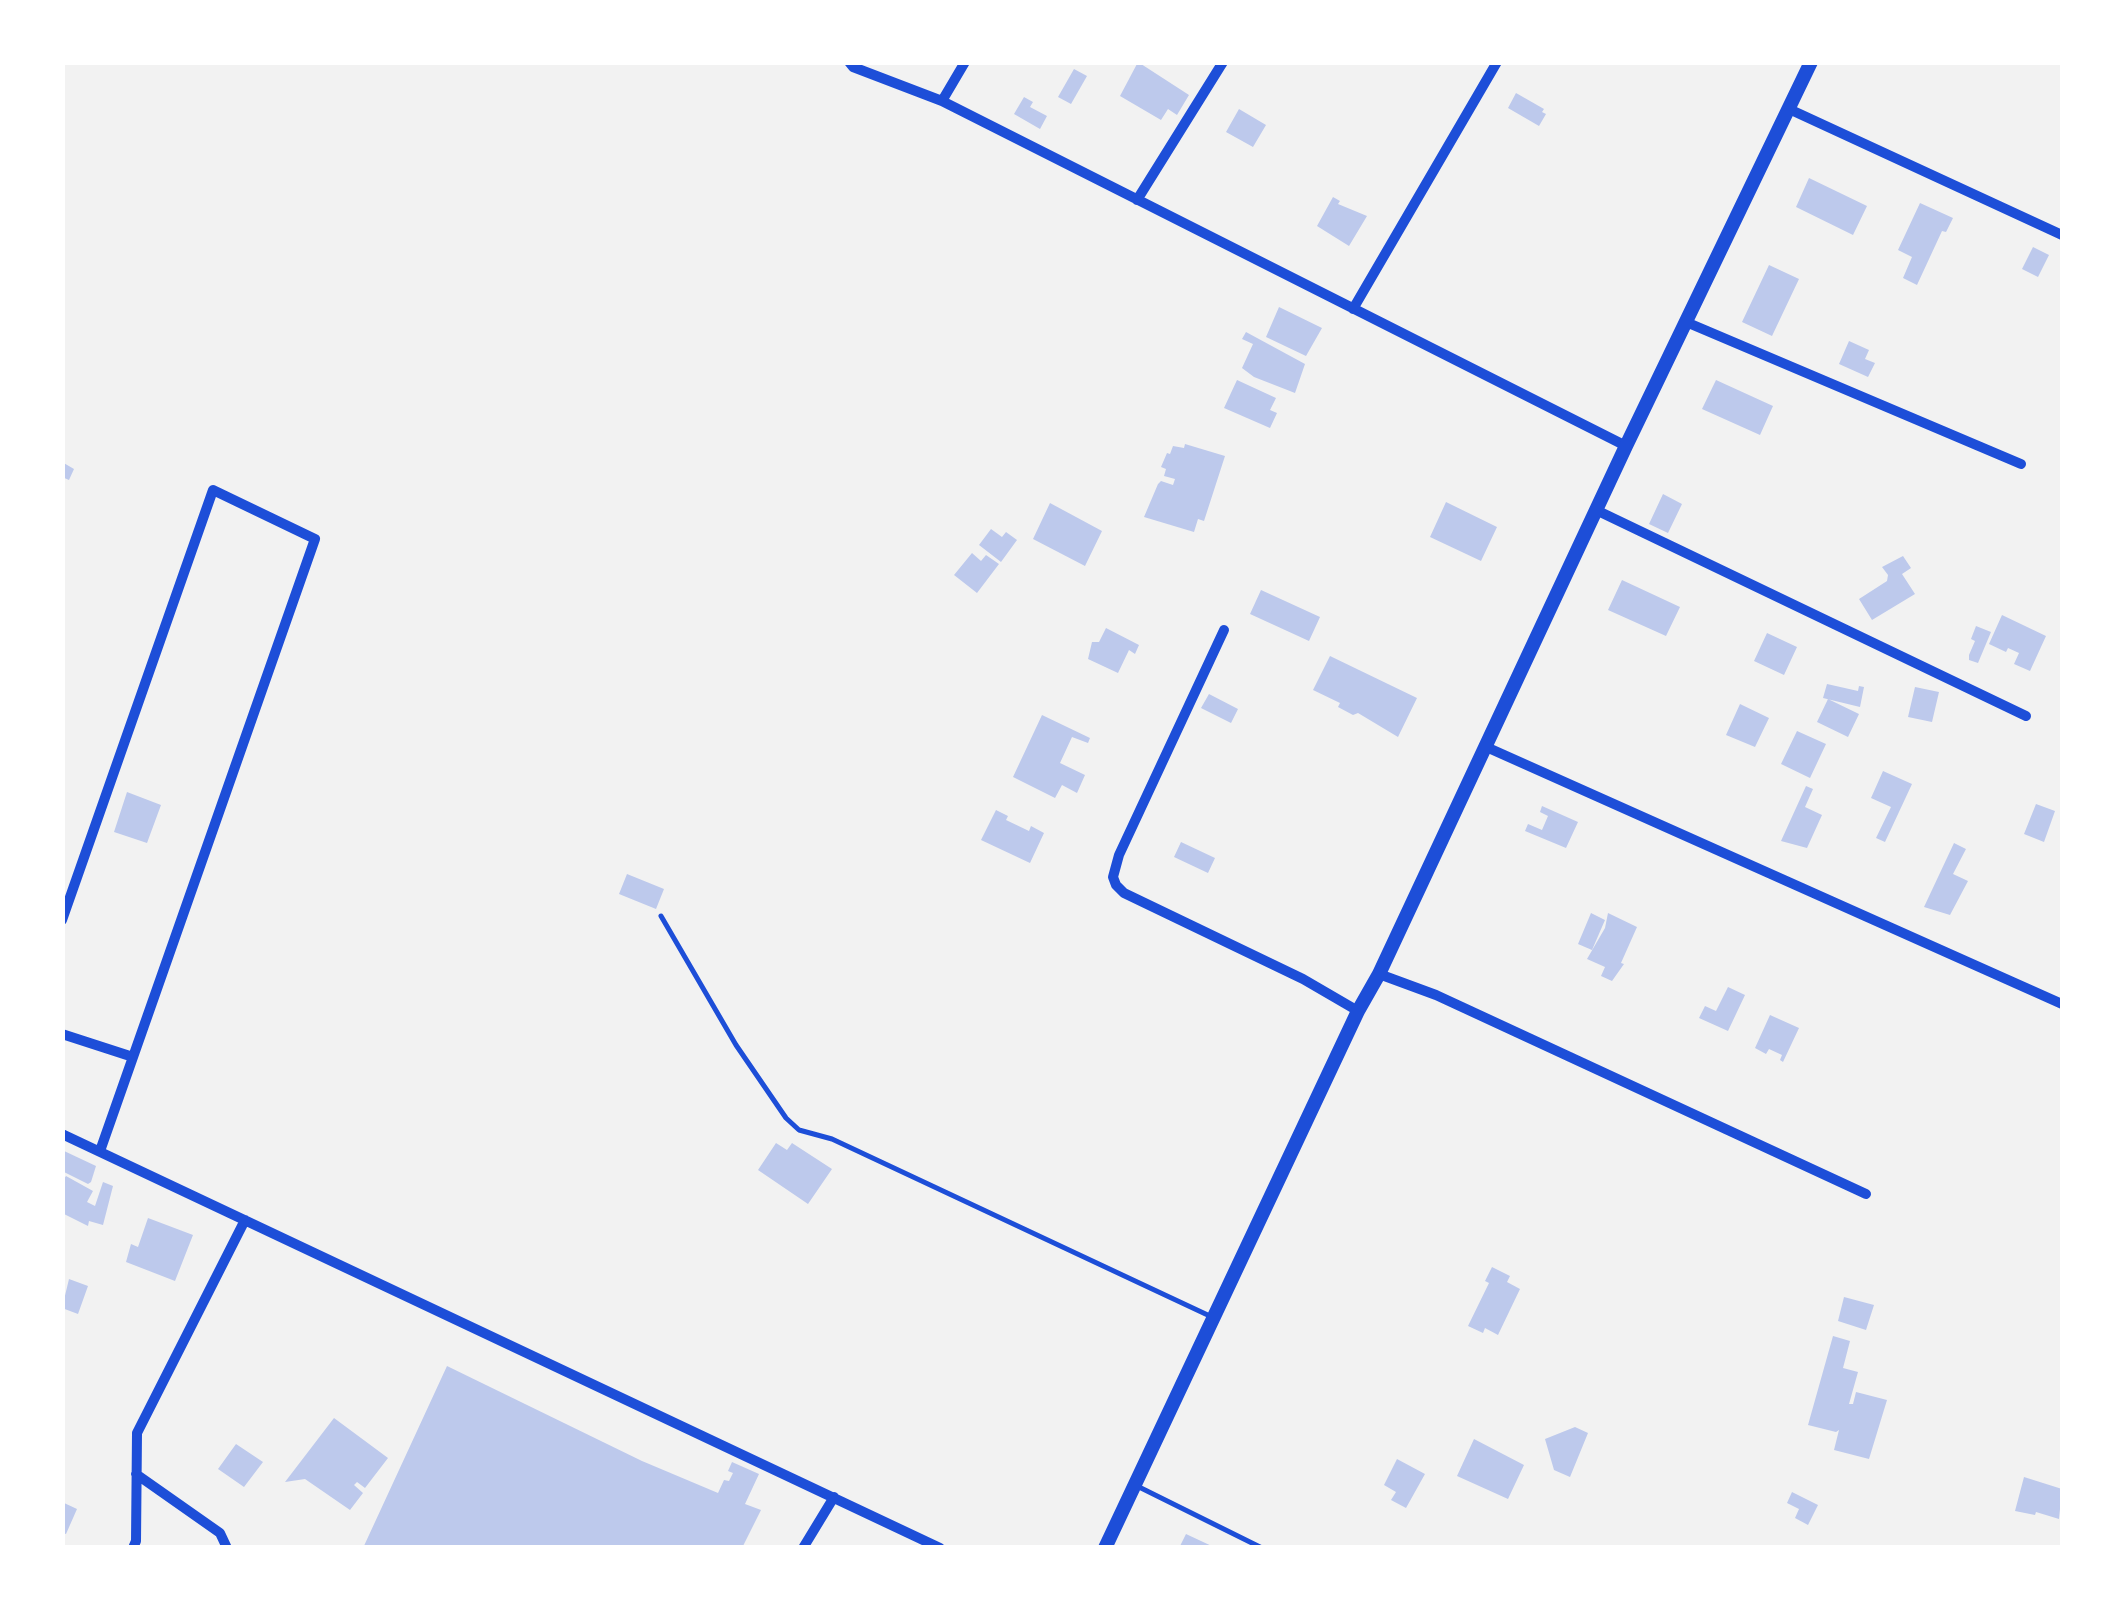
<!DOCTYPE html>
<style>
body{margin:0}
#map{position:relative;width:2125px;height:1610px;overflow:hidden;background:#f2f2f2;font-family:Manrope,sans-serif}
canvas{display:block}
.frame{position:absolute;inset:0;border:65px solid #fff;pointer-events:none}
</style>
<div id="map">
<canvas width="2125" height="1610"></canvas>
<div class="frame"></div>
</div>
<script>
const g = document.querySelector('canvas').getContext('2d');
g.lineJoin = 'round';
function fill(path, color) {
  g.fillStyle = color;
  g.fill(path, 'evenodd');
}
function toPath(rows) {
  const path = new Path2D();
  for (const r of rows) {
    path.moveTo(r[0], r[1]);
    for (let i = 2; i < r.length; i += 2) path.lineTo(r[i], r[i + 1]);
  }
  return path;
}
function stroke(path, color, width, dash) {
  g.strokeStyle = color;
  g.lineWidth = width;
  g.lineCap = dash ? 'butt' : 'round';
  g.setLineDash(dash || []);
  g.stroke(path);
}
const building = toPath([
 [1138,62,1189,95,1177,115,1168,109,1161,120,1120,96],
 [1074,69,1087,76,1071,104,1058,97],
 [1516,93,1544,109,1542,112,1546,114,1539,126,1508,108],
 [1024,97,1033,102,1030,107,1047,116,1040,129,1014,114],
 [1239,109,1266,125,1253,147,1226,132],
 [1809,178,1867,206,1853,235,1796,207],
 [1333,197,1340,201,1338,204,1367,216,1349,246,1317,226],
 [1920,203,1953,218,1946,232,1942,231,1917,285,1903,278,1912,257,1898,250],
 [2033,247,2049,255,2038,277,2022,269],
 [1769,265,1799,279,1772,336,1742,322],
 [1279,307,1322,328,1306,356,1266,337],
 [1246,332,1305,364,1295,393,1254,377,1242,368,1253,344,1242,339],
 [1849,341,1869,350,1865,359,1875,363,1868,377,1839,364],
 [1237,380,1276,398,1270,410,1277,413,1270,428,1224,408],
 [1716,380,1773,406,1760,435,1702,409],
 [1185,444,1225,456,1204,521,1198,519,1194,532,1144,517,1158,484,1161,481,1173,485,1175,479,1164,476,1166,469,1161,467,1167,453,1170,454,1173,446,1184,448],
 [62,462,74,469,69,480,62,477],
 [1663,494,1682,504,1668,533,1649,524],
 [1446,502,1497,527,1481,561,1430,537],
 [1050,503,1102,531,1085,566,1033,539],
 [991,529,1002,537,1006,532,1017,540,1001,562,979,545],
 [972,553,981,561,986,555,999,564,977,593,954,575],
 [1903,556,1911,568,1902,574,1915,594,1872,620,1859,599,1887,581,1888,575,1882,567],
 [1622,580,1680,607,1666,636,1608,610],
 [1261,590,1320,617,1309,641,1250,614],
 [2002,615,2046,636,2030,671,2014,664,2019,653,2008,648,2006,652,1989,644],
 [1976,626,1991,632,1978,663,1969,660,1969,655,1975,641,1971,639],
 [1106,628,1139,645,1135,654,1129,650,1118,673,1088,659,1092,642,1099,642],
 [1767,633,1797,647,1784,675,1754,661],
 [1330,656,1417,698,1398,737,1358,713,1353,715,1338,707,1340,703,1313,690],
 [1827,684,1858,691,1859,686,1864,687,1860,707,1823,698],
 [1915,687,1939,692,1932,722,1908,717],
 [1209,694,1238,709,1231,723,1201,708],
 [1828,699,1859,714,1848,737,1817,722],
 [1740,704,1769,718,1755,747,1726,735],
 [1042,715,1090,738,1088,743,1072,737,1060,763,1085,775,1077,793,1062,785,1055,798,1013,777],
 [1797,731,1826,744,1810,778,1781,764],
 [1883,771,1912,784,1885,842,1876,838,1891,807,1871,798],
 [1806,786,1813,789,1805,807,1822,815,1807,848,1781,841],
 [127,792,161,805,147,843,114,832],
 [2036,804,2055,811,2044,842,2024,834],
 [1542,806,1578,822,1566,848,1525,831,1528,824,1542,830,1548,816,1540,812],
 [996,810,1008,816,1006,820,1029,831,1031,826,1044,833,1030,863,981,840],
 [1181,842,1215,858,1208,873,1174,857],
 [1954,843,1966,849,1953,874,1968,881,1950,915,1924,907],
 [627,874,664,889,656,909,619,894],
 [1591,913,1605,920,1592,950,1578,944],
 [1608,913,1637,927,1621,963,1624,964,1612,981,1601,976,1605,967,1587,959,1605,928],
 [1728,987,1745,995,1728,1031,1699,1018,1705,1006,1716,1011],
 [1770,1015,1799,1028,1783,1062,1780,1060,1782,1055,1769,1049,1766,1054,1755,1048],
 [776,1143,787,1150,792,1143,832,1169,808,1204,758,1170],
 [62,1150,96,1166,91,1182,88,1184,62,1171],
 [66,1176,93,1191,87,1202,95,1206,103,1182,113,1186,103,1225,89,1221,88,1226,62,1213,62,1182],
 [148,1218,193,1235,175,1281,126,1262,131,1244,138,1247],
 [1492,1267,1510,1276,1507,1282,1520,1289,1498,1335,1485,1328,1483,1333,1468,1326,1489,1283,1485,1281],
 [69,1279,88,1286,78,1314,62,1308],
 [1844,1297,1874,1305,1866,1330,1838,1321],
 [1833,1336,1850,1341,1843,1368,1858,1372,1849,1404,1853,1404,1856,1392,1887,1400,1869,1459,1834,1450,1839,1430,1836,1432,1808,1425],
 [447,1366,642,1461,718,1493,724,1480,729,1481,733,1473,728,1471,732,1462,759,1474,745,1504,761,1510,742,1548,363,1548],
 [334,1418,388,1458,365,1488,357,1482,354,1485,363,1493,350,1510,305,1479,285,1482],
 [1575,1427,1588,1433,1570,1477,1554,1470,1545,1439],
 [1474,1439,1524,1465,1508,1499,1457,1476],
 [236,1444,263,1462,244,1487,218,1469],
 [1397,1459,1425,1474,1406,1508,1391,1500,1396,1492,1384,1485],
 [2024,1477,2062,1489,2059,1519,2036,1512,2035,1515,2015,1511],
 [1792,1492,1818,1505,1808,1525,1795,1518,1799,1509,1787,1503],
 [62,1502,77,1509,66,1534,62,1533],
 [1186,1534,1216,1548,1179,1548]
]);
const service = toPath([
 [661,916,736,1045,786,1118,799,1130,832,1139,1212,1317],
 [1139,1487,1262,1548]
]);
const minor = toPath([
 [849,62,853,67,942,101,1626,446],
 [942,101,965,62],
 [1789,109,2062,235],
 [1137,200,1223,62],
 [1353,309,1497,62],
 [1686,322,2021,464],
 [1596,510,2026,716],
 [1224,630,1119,855,1113,877,1116,885,1124,893,1303,979,1358,1011],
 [1484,746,2062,1004],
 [62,920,213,490,315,539,100,1151],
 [1379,974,1436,995,1866,1194],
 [62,1034,133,1057],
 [62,1134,940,1548],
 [136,1474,220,1533,227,1548],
 [133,1548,136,1541,137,1433,245,1220],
 [803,1548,834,1497]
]);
const secondary = toPath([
 [1105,1548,1358,1011,1379,974,1626,446,1811,62]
]);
fill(building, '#bdc9ec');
stroke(service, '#1d4ed8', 5);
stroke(minor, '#1d4ed8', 10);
stroke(secondary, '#1d4ed8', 14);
</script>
